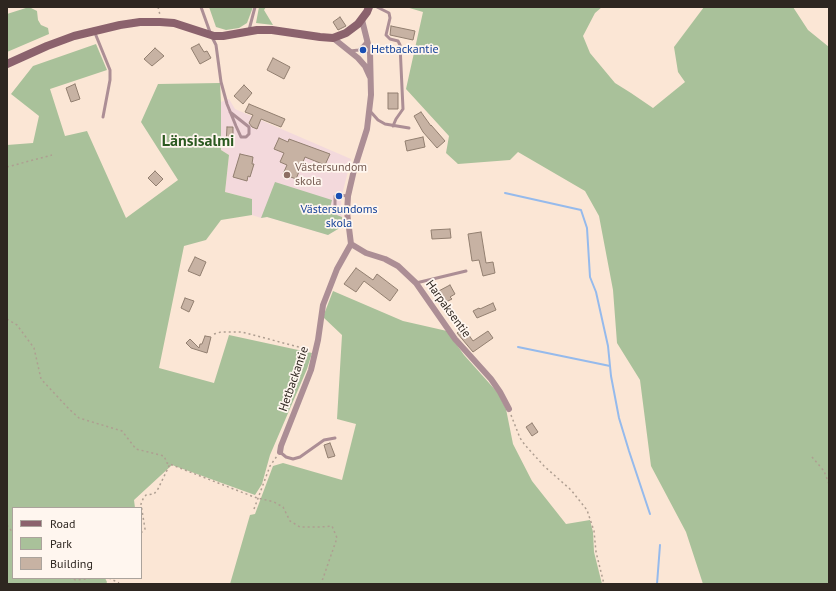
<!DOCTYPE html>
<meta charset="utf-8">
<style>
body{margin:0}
#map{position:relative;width:836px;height:591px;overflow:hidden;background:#fbe6d5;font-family:"PT Sans",sans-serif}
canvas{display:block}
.frame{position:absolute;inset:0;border:8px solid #2e2620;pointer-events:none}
.legend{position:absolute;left:12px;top:507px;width:130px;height:72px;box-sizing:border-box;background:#fff6ef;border:1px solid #aba39c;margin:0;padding:5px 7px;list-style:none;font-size:12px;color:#2e2620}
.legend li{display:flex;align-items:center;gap:8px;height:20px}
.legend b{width:20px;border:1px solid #aba39c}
</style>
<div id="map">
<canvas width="836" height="591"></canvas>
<div class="frame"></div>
<ul class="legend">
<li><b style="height:5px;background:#8b626d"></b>Road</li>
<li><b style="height:11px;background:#a9c19a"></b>Park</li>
<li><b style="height:11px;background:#c7b2a3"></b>Building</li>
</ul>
</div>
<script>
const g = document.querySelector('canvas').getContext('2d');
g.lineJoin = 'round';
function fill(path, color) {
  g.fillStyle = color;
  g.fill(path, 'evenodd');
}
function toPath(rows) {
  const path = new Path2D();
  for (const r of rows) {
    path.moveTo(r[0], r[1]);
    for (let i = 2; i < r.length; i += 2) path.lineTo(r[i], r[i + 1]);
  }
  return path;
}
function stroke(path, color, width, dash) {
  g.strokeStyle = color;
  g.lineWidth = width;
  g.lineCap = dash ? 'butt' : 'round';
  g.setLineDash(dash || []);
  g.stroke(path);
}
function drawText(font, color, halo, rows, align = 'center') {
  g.font = font + ' "PT Sans",sans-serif';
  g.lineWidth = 3.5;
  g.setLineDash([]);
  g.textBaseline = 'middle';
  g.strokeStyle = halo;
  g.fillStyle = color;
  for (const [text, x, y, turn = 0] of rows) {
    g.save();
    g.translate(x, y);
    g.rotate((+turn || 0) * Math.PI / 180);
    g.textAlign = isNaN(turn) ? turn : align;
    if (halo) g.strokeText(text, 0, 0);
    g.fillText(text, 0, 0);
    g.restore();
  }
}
const education = toPath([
 [229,99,235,109,351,159,341,199,343,226,328,235,267,217,261,218,252,215,252,199,225,192,229,155,221,150,221,102]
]);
const green = toPath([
 [29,7,37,11,38,20,41,25,48,28,49,34,7,52,7,14],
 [209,7,253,7,247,23,239,28,226,30,216,27],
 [259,7,266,7,264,10,273,25,256,23],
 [406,7,602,7,595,13,583,36,590,53,615,83,631,93,653,108,685,82,678,72,674,47,704,7,793,7,808,30,829,47,829,584,703,584,686,532,651,466,640,380,617,343,613,290,599,216,585,191,518,152,510,160,458,164,446,153,449,136,406,89,423,12],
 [96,44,107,70,50,89,65,136,87,131,126,218,178,180,141,122,158,84,220,83,221,102,221,150,229,155,225,192,252,199,252,215,221,220,206,240,184,246,159,368,214,383,229,335,312,353,307,369,270,455,262,484,255,495,172,465,134,500,135,508,13,508,13,578,105,578,107,582,106,584,7,584,7,145,33,143,39,116,11,94,33,66],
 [275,182,332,200,329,212,342,217,343,226,328,235,267,217,261,218],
 [333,291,403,321,447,331,464,355,498,393,506,409,513,444,532,481,566,524,590,520,593,532,594,552,602,584,230,584,250,515,255,514,273,466,283,463,342,480,356,424,337,419,342,335,323,317]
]);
const stream = toPath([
 [505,193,581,210,587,228,590,277,596,292,608,346,611,376,619,418,629,451,650,514],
 [518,347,610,366],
 [657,584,660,545]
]);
const building = toPath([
 [340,17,346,26,338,30,333,22,340,17],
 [391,26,415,31,413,40,390,35,391,26],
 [199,44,204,52,207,51,211,58,200,64,191,48,199,44],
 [155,48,164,56,152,66,144,59,155,48],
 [273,58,290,67,284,79,267,70,273,58],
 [75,84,80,99,71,102,66,88,75,84],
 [244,85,252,93,243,104,234,96,244,85],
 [388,93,398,93,398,109,388,109,388,93],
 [249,104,285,119,281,127,261,119,257,129,252,127,249,123,253,115,245,112,249,104],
 [421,112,431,126,431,125,445,141,437,148,423,132,414,116,421,112],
 [227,127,233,127,233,145,226,145,227,127],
 [423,137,425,147,407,151,405,141,423,137],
 [279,138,288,142,289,139,330,154,325,165,305,157,296,179,283,174,287,165,280,162,284,153,274,149,279,138],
 [240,154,253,157,252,164,254,164,250,177,248,176,247,181,233,177,240,154],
 [155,171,163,179,156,186,148,178,155,171],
 [450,229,451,238,432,239,431,230,450,229],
 [481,232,486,263,493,262,495,273,483,276,479,260,472,261,468,234,481,232],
 [195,257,206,262,200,276,188,271,195,257],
 [356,268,373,280,377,274,398,290,390,301,364,281,356,292,344,284,356,268],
 [450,285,455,294,450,297,452,299,444,303,443,301,438,303,433,294,450,285],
 [185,298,194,301,189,312,181,308,185,298],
 [493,303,496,310,477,318,473,311,479,308,480,309,493,303],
 [464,328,473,341,488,331,493,338,473,352,457,333,464,328],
 [205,336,211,337,207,353,191,348,186,343,190,339,199,348,200,344,202,344,205,336],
 [532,423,538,432,532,436,526,427,532,423],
 [330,443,335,456,328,458,324,445,330,443]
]);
const path = toPath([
 [158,7,160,15],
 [7,167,52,155],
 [7,319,17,325,34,348,41,379,69,409,79,418,122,431,136,449,164,456,167,463,254,497,274,502,283,507,290,521,300,527,321,527,332,526,337,538,321,584],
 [214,334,221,332,242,332,310,350],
 [511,415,520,438,525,445,544,466,571,490,587,510,594,531,596,552,604,584],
 [812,457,824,471,829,484],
 [254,509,270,466,277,456],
 [7,525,13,533],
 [141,533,145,529,141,504,143,499,146,495,154,494,158,489,170,464],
 [69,578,76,580,94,578],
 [109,578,119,583]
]);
const lane = toPath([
 [201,7,211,35,216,45,221,82,227,104,236,126,241,137,246,137,249,134,249,127,230,112],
 [377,7,389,13,390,18,386,35,390,39,398,41,400,45,403,109,396,119,393,126],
 [249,30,255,7],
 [95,33,110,70,110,80,103,117],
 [350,51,359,50,366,42],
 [370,111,378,120,385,124,409,128],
 [347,212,340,213,337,212,335,210,335,196,337,195,348,196],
 [416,283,466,271],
 [280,452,286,457,293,459,300,457,324,440,335,438]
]);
const street = toPath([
 [333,38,358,58,365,66,370,77],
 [351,244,366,253,385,259,398,266,416,283,455,339,491,379,500,392,509,409],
 [280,452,281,446,311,370,318,340,323,305,337,269,351,244,347,212,348,196,354,170,367,129,371,95,370,52,362,20]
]);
const secondary = toPath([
 [7,64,47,46,74,36,120,25,140,22,160,22,174,23,214,36,223,36,257,30,272,30,320,37,333,38,346,33,358,24,367,12,369,7]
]);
const markers = [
 [363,50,4,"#1a4fb4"],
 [287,175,4,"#8d6e63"],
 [339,196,4,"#1a4fb4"]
];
const transitNames = [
 ["Hetbackantie",371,50],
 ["Västersundoms",339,210,"center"],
 ["skola",339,224,"center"]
];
const educationNames = [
 ["Västersundom",295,168],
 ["skola",295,182]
];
const streetNames = [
 ["Harpaksentie",448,309,54],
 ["Hetbackantie",294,379,-71]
];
const districtNames = [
 ["Länsisalmi",198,141]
];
fill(education, '#f3d9dc');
fill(green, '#a9c19a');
stroke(stream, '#95baec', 2);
fill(building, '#c7b2a3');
stroke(building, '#927f70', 1);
stroke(path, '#ae9e91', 1.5, [2, 3]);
stroke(lane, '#ac8e95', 3);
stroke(street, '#ac8e95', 6);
stroke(secondary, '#8b626d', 8);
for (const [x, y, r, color] of markers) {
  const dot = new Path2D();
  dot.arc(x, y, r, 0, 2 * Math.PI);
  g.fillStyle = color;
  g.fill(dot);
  stroke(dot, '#fff6ef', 1.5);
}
drawText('12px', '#164399', '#fff6ef', transitNames, 'left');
drawText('12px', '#785e54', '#fff6ef', educationNames, 'left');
drawText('12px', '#2e2620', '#fff6ef', streetNames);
drawText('bold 16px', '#2b5920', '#fff6ef', districtNames);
</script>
